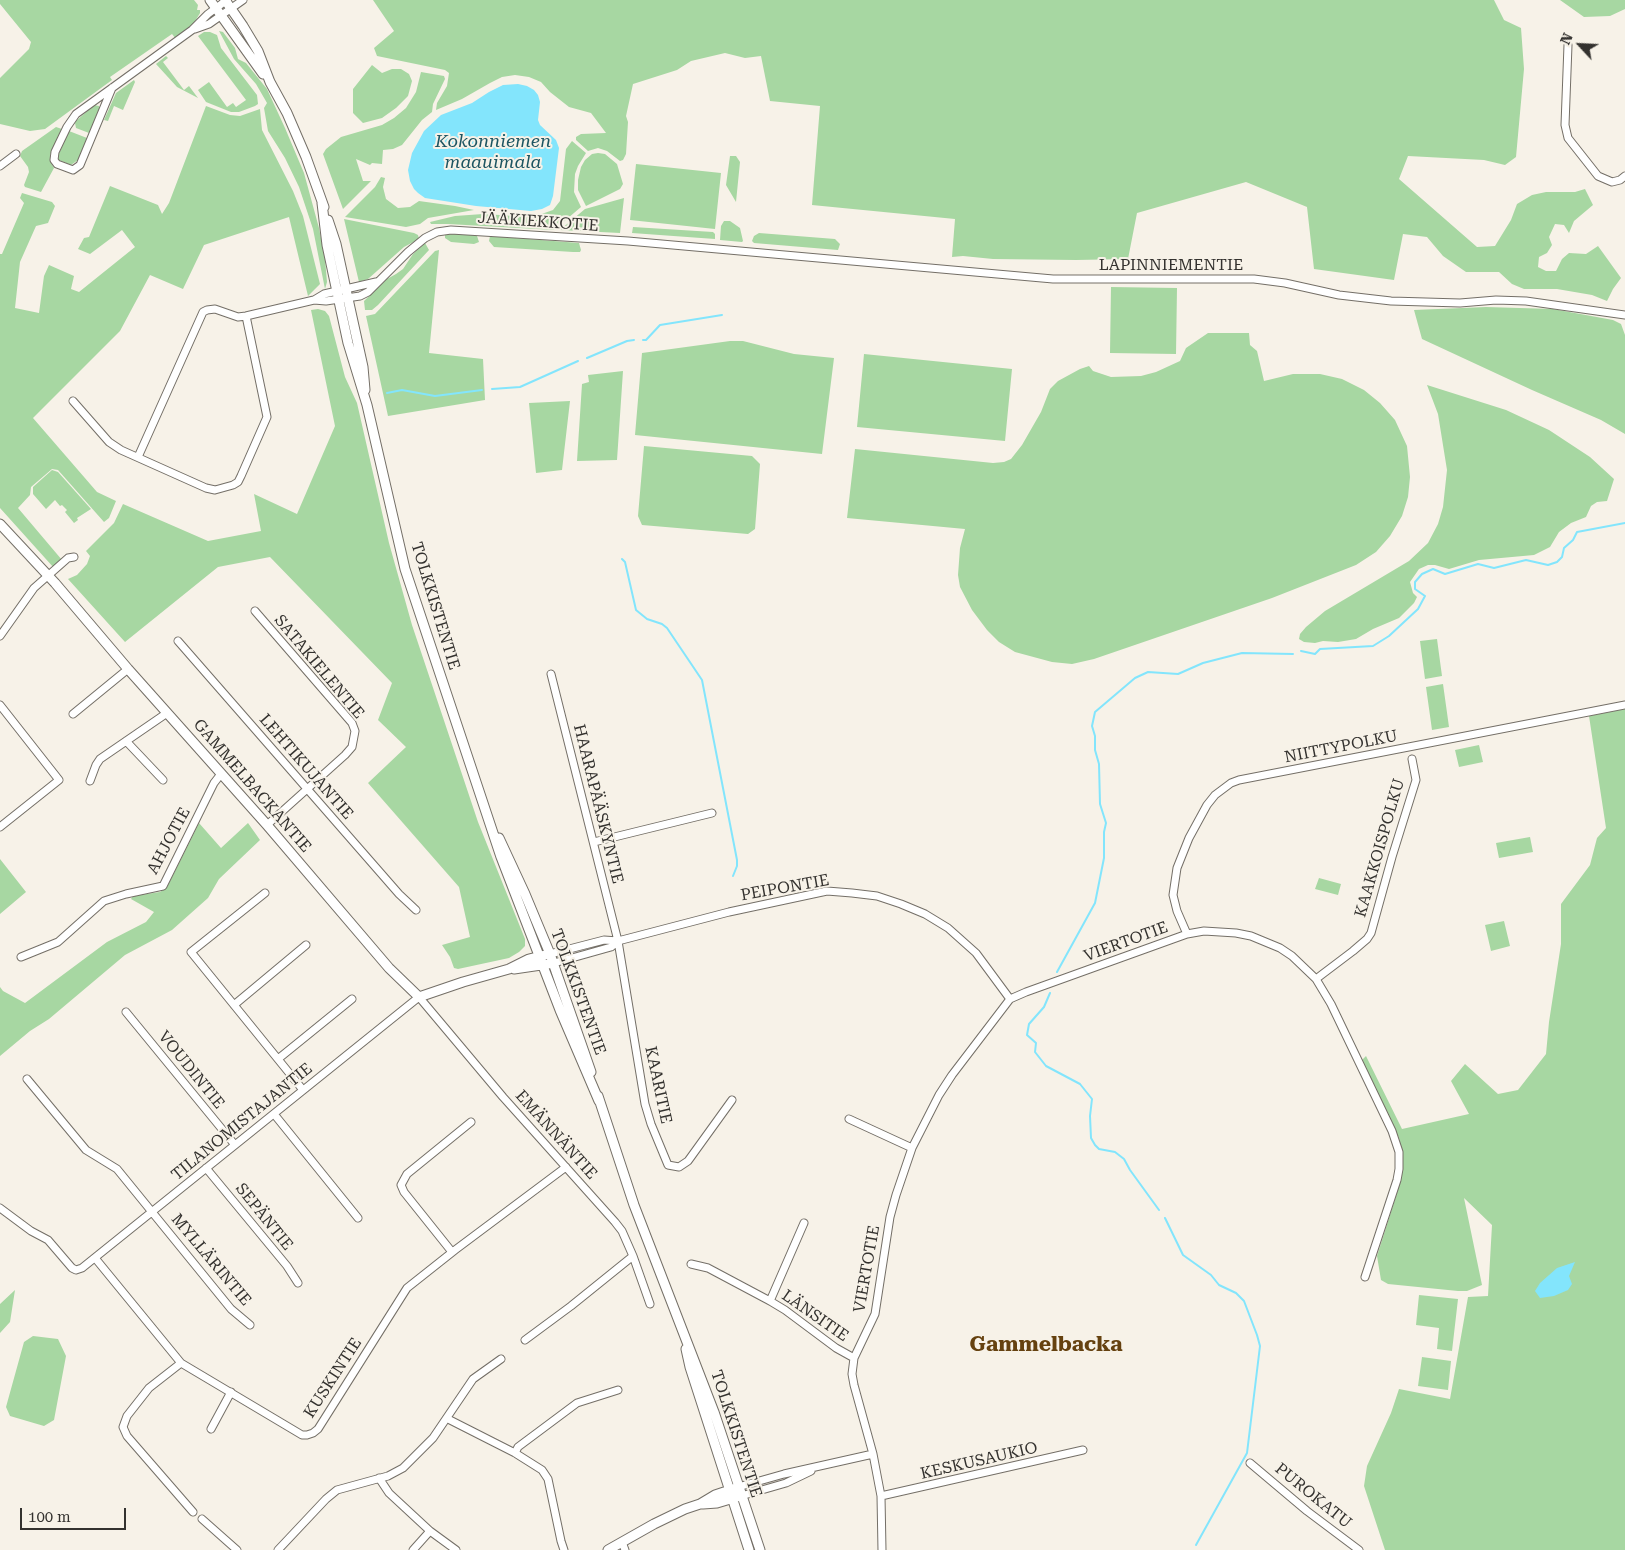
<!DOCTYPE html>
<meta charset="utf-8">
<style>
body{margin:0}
#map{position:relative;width:1625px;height:1550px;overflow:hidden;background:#f7f2e8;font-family:"Roboto Serif",serif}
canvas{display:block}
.north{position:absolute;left:1555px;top:20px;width:50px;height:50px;-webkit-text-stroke:4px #f7f2e8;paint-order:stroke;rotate:295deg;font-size:14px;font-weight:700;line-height:20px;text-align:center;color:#34322f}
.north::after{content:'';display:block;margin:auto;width:18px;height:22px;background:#34322f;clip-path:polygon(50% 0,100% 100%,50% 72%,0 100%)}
.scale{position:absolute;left:20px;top:1508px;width:106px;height:22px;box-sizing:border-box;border:2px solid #34322f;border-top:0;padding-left:6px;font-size:15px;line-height:18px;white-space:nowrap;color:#34322f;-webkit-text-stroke:4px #f7f2e8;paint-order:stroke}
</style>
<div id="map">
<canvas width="1625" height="1550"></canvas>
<div class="north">N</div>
<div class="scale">100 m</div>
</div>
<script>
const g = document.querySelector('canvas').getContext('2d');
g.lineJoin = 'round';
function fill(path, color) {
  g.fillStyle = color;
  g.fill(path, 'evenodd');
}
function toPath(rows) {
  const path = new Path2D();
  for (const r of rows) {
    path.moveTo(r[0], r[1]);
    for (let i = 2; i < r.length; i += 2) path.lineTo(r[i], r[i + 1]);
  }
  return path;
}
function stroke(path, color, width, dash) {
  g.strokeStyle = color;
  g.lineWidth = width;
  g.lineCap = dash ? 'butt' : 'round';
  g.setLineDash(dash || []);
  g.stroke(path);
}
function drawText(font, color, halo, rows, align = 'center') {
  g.font = font + ' "Roboto Serif",serif';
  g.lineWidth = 4;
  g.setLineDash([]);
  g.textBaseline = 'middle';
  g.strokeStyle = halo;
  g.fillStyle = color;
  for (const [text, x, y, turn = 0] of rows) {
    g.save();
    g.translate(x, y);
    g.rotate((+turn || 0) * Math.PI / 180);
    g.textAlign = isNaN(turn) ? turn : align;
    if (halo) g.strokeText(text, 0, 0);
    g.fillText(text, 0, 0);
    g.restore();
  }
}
const green = toPath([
 [0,0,194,0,198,5,197,10,200,10,200,13,191,28,176,39,172,34,110,77,112,80,45,129,30,131,0,124,0,78,29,49,31,42,0,4],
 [373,0,1494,0,1504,20,1521,28,1524,69,1516,157,1505,165,1484,160,1408,156,1399,179,1477,247,1495,246,1511,220,1517,204,1532,195,1546,192,1575,192,1585,189,1593,205,1574,221,1569,233,1564,225,1555,224,1549,237,1552,245,1547,253,1539,257,1538,267,1546,271,1556,271,1562,259,1569,253,1586,254,1598,246,1621,278,1613,289,1607,301,1592,295,1557,289,1524,289,1512,284,1499,272,1466,272,1443,256,1427,237,1403,234,1394,280,1314,269,1307,207,1246,182,1137,213,1128,259,1076,260,993,259,963,256,952,257,955,219,812,205,820,106,770,101,761,56,745,58,725,53,691,61,677,70,633,84,626,116,628,122,626,154,623,160,620,161,607,151,598,148,588,151,576,140,576,137,581,134,606,133,591,113,569,107,550,92,541,82,529,77,515,75,502,77,490,83,462,99,436,110,437,103,447,86,449,73,445,70,377,56,374,48,394,31],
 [1560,0,1625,0,1625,9,1610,16,1584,17],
 [219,31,223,32,235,48,238,59,246,63,267,89,285,128,304,173,319,228,325,259,327,282,325,289,313,229,299,187,285,158,268,131,264,108,267,103,256,84,234,59],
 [204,32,210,32,217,35,221,48,257,95,258,104,255,106,239,112,231,112,206,102,198,90,209,82,227,107,233,103,236,107,246,100,198,36],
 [166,56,168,58,163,62,184,90,189,86,198,98,177,87,156,64],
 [372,65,382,73,392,69,401,69,409,74,412,81,408,96,396,108,382,118,363,123,353,113,353,89],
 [421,72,444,76,445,79,433,104,432,112,422,120,402,145,393,149,383,150,382,164,372,163,370,165,356,159,363,181,371,181,343,209,323,154,326,149,341,137,382,125,394,118,406,108,416,92],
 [134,80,135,82,123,110,114,106,108,121,104,120,116,93],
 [94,105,99,106,99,109,89,133,76,128,75,123,76,121],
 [206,106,230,115,240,116,260,109,262,130,293,191,303,216,320,284,308,296,289,217,204,245,183,289,150,275,120,331,33,418,97,492,116,501,109,518,104,522,58,470,52,469,31,487,30,495,18,508,62,560,54,568,0,508,0,254,2,254,24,203,20,198,22,193,52,202,55,206,48,223,36,226,20,262,15,308,39,313,44,276,49,265,74,276,71,289,79,292,135,247,122,230,90,254,78,249,84,238,89,237,110,186,158,205,162,214,169,203],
 [56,127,62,129,50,155,51,163,54,168,41,192,25,187,24,185,29,172,28,167,20,156,22,151],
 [69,131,87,138,78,160,71,165,59,160,57,158],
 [572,141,586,153,578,166,575,174,574,192,581,207,554,230,448,224,431,224,430,222,455,216,483,214,533,217,553,210,560,201,566,149],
 [598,153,605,154,617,164,623,184,620,189,586,206,578,190,578,180,581,167,585,160,592,154],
 [730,156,736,156,740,162,736,202,726,185],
 [636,164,721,173,715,229,630,220],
 [381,177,385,178,383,187,386,199,398,208,410,207,419,201,455,206,474,210,428,218,420,224,406,227,345,217,375,187],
 [624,198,620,233,560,230,585,209],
 [344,219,414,233,418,235,419,239,404,247,368,279,359,282],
 [724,221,730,221,740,228,743,241,742,242,720,240,721,226],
 [633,227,713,232,715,234,715,239,632,233],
 [452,233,473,234,477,236,479,242,474,244,451,242,445,238,445,235],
 [759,233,835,239,840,244,838,250,754,243,752,241,754,236],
 [490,236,579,243,581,250,580,252,573,252,494,247,489,241],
 [425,243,429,250,378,305,372,310,365,310,364,301,387,279,396,274,403,269,413,254],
 [439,250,429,353,483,359,485,400,388,416,366,316,375,314,435,251],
 [1111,287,1177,288,1176,354,1110,353],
 [1486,307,1553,309,1613,320,1621,324,1625,335,1625,434,1601,420,1532,390,1422,339,1414,310],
 [318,309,325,311,329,316,345,377,357,403,389,543,412,625,478,822,525,939,525,946,519,952,509,958,458,969,454,968,450,957,442,945,470,937,459,887,368,783,406,747,378,720,392,683,270,557,218,567,125,642,68,579,77,575,87,564,90,556,86,551,114,523,123,504,208,541,261,531,254,494,297,514,335,426,311,310],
 [1208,333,1249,333,1250,345,1257,351,1264,381,1293,374,1320,374,1342,379,1364,390,1380,403,1395,420,1407,446,1410,477,1408,497,1402,516,1390,536,1376,552,1356,565,1272,598,1094,659,1072,664,1052,662,1015,652,999,642,987,630,972,610,960,587,958,575,960,548,965,529,847,518,855,449,993,463,1004,462,1011,459,1022,445,1041,412,1050,389,1058,381,1080,369,1089,366,1093,371,1111,377,1141,376,1156,372,1180,361,1186,348],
 [730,341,743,341,794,354,834,358,822,454,635,435,642,353],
 [864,354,1012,369,1005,441,857,427],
 [623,371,617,460,577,461,582,384,589,382,588,375],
 [1427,385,1506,410,1549,430,1590,457,1614,479,1607,501,1597,502,1591,506,1586,517,1571,523,1559,532,1550,547,1534,555,1479,560,1449,569,1435,565,1428,565,1419,569,1410,582,1413,593,1417,597,1414,603,1399,618,1373,629,1356,639,1338,642,1323,641,1315,643,1304,642,1299,639,1300,634,1306,627,1325,611,1409,561,1428,543,1438,524,1443,507,1447,470,1438,414],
 [570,401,562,470,536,473,529,403],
 [644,446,752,456,760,464,755,529,748,534,642,525,638,516],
 [52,470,58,472,91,509,77,518,78,520,74,523,65,512,67,510,62,505,60,506,55,500,46,509,33,494,33,487],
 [1437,639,1442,676,1425,679,1420,641],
 [1443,684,1449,727,1432,730,1426,687],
 [1625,709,1625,1550,1385,1550,1364,1486,1367,1466,1391,1413,1399,1389,1450,1399,1468,1297,1488,1296,1492,1225,1464,1198,1482,1285,1467,1291,1458,1291,1388,1284,1381,1280,1377,1256,1397,1193,1402,1169,1402,1153,1399,1138,1362,1060,1366,1056,1402,1129,1469,1114,1451,1081,1465,1064,1498,1094,1518,1090,1546,1054,1549,1022,1561,944,1561,904,1590,865,1597,838,1606,828,1589,716],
 [1479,745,1483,762,1459,767,1455,750],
 [199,823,221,848,248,823,260,840,219,879,208,898,172,930,125,955,49,1019,30,1031,0,1056,0,987,3,991,25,1003,107,942,146,922,154,912,131,899,133,896,160,892,167,887],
 [1530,837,1533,852,1499,858,1496,843],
 [0,859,26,892,0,914],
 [1319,878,1341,884,1338,895,1315,889],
 [1504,921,1510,946,1491,951,1485,925],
 [15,1290,10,1322,0,1333,0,1304],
 [1419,1295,1458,1299,1452,1351,1437,1349,1439,1328,1416,1325],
 [33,1336,58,1339,66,1356,54,1420,44,1426,10,1416,6,1407,24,1342],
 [1422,1357,1451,1361,1448,1390,1418,1386]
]);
const water = toPath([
 [518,84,527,86,534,90,538,95,540,102,538,120,540,125,556,140,559,148,553,196,550,205,542,209,531,211,476,206,425,198,418,193,414,189,410,181,408,170,412,153,424,131,441,115,472,103,489,92,503,85],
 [1575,1262,1569,1276,1572,1284,1568,1290,1554,1296,1540,1298,1535,1291,1540,1283,1557,1268]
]);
const stream = toPath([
 [643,340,646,340,660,325,722,315],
 [587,358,627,341,634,340],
 [492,389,520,387,578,361],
 [387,393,402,390,435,396,482,390],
 [622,559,625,562,636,610,647,619,662,624,667,628,702,680,737,860,737,866,733,876],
 [1301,651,1315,654,1320,649,1373,646,1389,636,1418,609,1425,596,1415,589,1415,582,1422,574,1433,569,1445,574,1478,564,1494,568,1526,560,1548,565,1557,562,1562,557,1564,548,1573,540,1577,532,1625,523],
 [1057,972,1095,903,1104,858,1104,832,1106,823,1100,804,1099,764,1095,750,1095,736,1092,726,1095,712,1135,678,1148,672,1178,674,1203,663,1242,653,1293,654],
 [1050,993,1044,1007,1029,1024,1027,1035,1036,1043,1035,1052,1046,1066,1080,1084,1092,1099,1090,1116,1091,1138,1095,1145,1099,1149,1115,1152,1124,1159,1130,1170,1159,1210],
 [1165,1218,1183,1255,1211,1275,1219,1285,1236,1293,1244,1301,1257,1335,1260,1346,1247,1453,1196,1545]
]);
const minor = toPath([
 [195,29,209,24,243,0],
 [1568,45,1565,125,1568,138,1598,176,1612,182,1620,180,1625,176],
 [112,88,80,165,73,170,57,164,54,160,55,152,67,127,76,114,112,88,192,30,208,14,227,0],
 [0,166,16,154],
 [314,300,324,294,376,282],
 [73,401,109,442,121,450,206,488,215,490,233,485,238,482,241,476,267,417,246,316],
 [138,457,203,312,207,310,215,309,238,317,246,316,314,300,326,301,360,296,368,292,408,252,425,238,437,232,451,230,628,241,1053,279,1254,279,1285,283,1339,295,1391,301,1460,303,1496,300,1526,301,1625,315],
 [255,611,352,723,355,731,352,747,345,755,267,825],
 [0,636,34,588,68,558,74,557],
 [178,641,399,894,416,910],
 [551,674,618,941,645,1104,651,1124,668,1165,679,1167,688,1161,732,1100],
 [0,705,59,780,0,827],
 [73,714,128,669],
 [126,741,163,780],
 [90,781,96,765,100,759,167,713],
 [594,842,712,813],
 [265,893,191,952,303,1090],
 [1187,934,1177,911,1173,895,1177,868,1189,838,1207,805,1215,795,1231,783,1239,780,1625,705],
 [550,954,604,940,618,941],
 [21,957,58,942,104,901,126,894,163,886,214,783,221,774],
 [554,963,611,947,618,941,729,912,827,891,852,893,877,896,901,904,925,914,948,928,976,953,1010,999],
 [1316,979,1353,951,1367,939,1371,933,1392,857,1416,780,1412,759],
 [234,1005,306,945],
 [126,1012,235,1145],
 [278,1059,352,999],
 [27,1079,86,1150,117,1169,231,1309,250,1325],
 [274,1114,358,1218],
 [849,1119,912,1148],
 [206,1168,287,1266,298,1283],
 [0,1208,31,1231,48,1240,72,1268,76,1270,82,1268,419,997,503,1097,615,1222,622,1231,633,1256,650,1304],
 [452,1252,404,1192,401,1185,407,1174,471,1122],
 [95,1258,181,1363,302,1435,307,1435,313,1433,318,1429,407,1288,455,1250,566,1167],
 [691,1264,708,1268,770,1301,785,1310,836,1348,854,1358],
 [770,1301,804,1223],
 [525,1340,571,1306,633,1256],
 [181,1363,149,1388,127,1416,123,1427,127,1436,193,1512],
 [448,1419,515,1453,542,1470,548,1479,561,1541,564,1550],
 [211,1429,231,1392],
 [515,1453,518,1447,577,1403,618,1390],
 [1250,1463,1307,1511,1359,1550],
 [379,1478,389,1493,430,1531,456,1550],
 [738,1487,784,1474,873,1454],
 [741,1496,786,1483,811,1471],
 [881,1496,1083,1450],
 [202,1519,237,1550],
 [622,1542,625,1550],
 [278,1550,326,1499,337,1490,388,1476,403,1468,433,1438,473,1379,501,1359],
 [413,1550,430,1531],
 [882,1550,881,1496,873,1454,854,1385,852,1374,854,1358,875,1314,890,1217,896,1195,912,1148,939,1095,952,1075,1010,999,1026,992,1187,934,1204,931,1236,933,1251,936,1280,948,1292,956,1316,979,1331,1004,1392,1131,1399,1152,1399,1169,1397,1180,1365,1277]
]);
const tertiary = toPath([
 [210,0,263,74],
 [225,0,243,26,258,51,270,82,287,113,306,157,324,207],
 [322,203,327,245,348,343,367,405,405,569,501,857,560,1010,599,1101],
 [328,220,336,244,352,317,363,367,365,390],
 [0,524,55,583,128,669,267,825,389,968,419,997,463,982,509,969,529,959,545,955],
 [499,838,525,894,550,954,591,1072],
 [514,969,548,964],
 [598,1096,634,1205,714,1412,760,1550],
 [686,1349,690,1367,749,1550],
 [703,1504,717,1503,737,1497],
 [608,1550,654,1524,685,1509,700,1504,715,1495,736,1488]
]);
const streetNames = [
 ["JÄÄKIEKKOTIE",538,222,4],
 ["LAPINNIEMENTIE",1171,265],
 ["TOLKKISTENTIE",435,606,73],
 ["SATAKIELENTIE",319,667,50],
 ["NIITTYPOLKU",1341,747,-11],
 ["LEHTIKUJANTIE",306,767,49],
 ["GAMMELBACKANTIE",252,786,49],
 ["HAARAPÄÄSKYNTIE",598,804,76],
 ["AHJOTIE",169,841,-62],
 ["KAAKKOISPOLKU",1380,848,-74],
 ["PEIPONTIE",785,888,-10],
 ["VIERTOTIE",1126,942,-20],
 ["TOLKKISTENTIE",578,992,70],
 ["VOUDINTIE",191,1070,51],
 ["KAARITIE",658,1085,78],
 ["TILANOMISTAJANTIE",242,1122,-39],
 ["EMÄNNÄNTIE",556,1135,48],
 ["SEPÄNTIE",264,1217,51],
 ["MYLLÄRINTIE",211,1260,50],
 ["VIERTOTIE",867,1269,-80],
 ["LÄNSITIE",815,1316,35],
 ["KUSKINTIE",333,1378,-57],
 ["TOLKKISTENTIE",736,1434,72],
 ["KESKUSAUKIO",979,1461,-13],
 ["PUROKATU",1313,1496,39]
];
const waterNames = [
 ["Kokonniemen",493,142],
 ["maauimala",493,163]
];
const districtNames = [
 ["Gammelbacka",1046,1345]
];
fill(green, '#a7d7a2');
fill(water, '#83e5fc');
stroke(stream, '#83e5fc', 2);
stroke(minor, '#746f67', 9);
stroke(tertiary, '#746f67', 11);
stroke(minor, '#fff', 7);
stroke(tertiary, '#fff', 9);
drawText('16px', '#34322f', '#f7f2e8', streetNames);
drawText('italic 18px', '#1d5562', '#f7f2e8', waterNames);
drawText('bold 21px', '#65410f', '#f7f2e8', districtNames);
</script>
